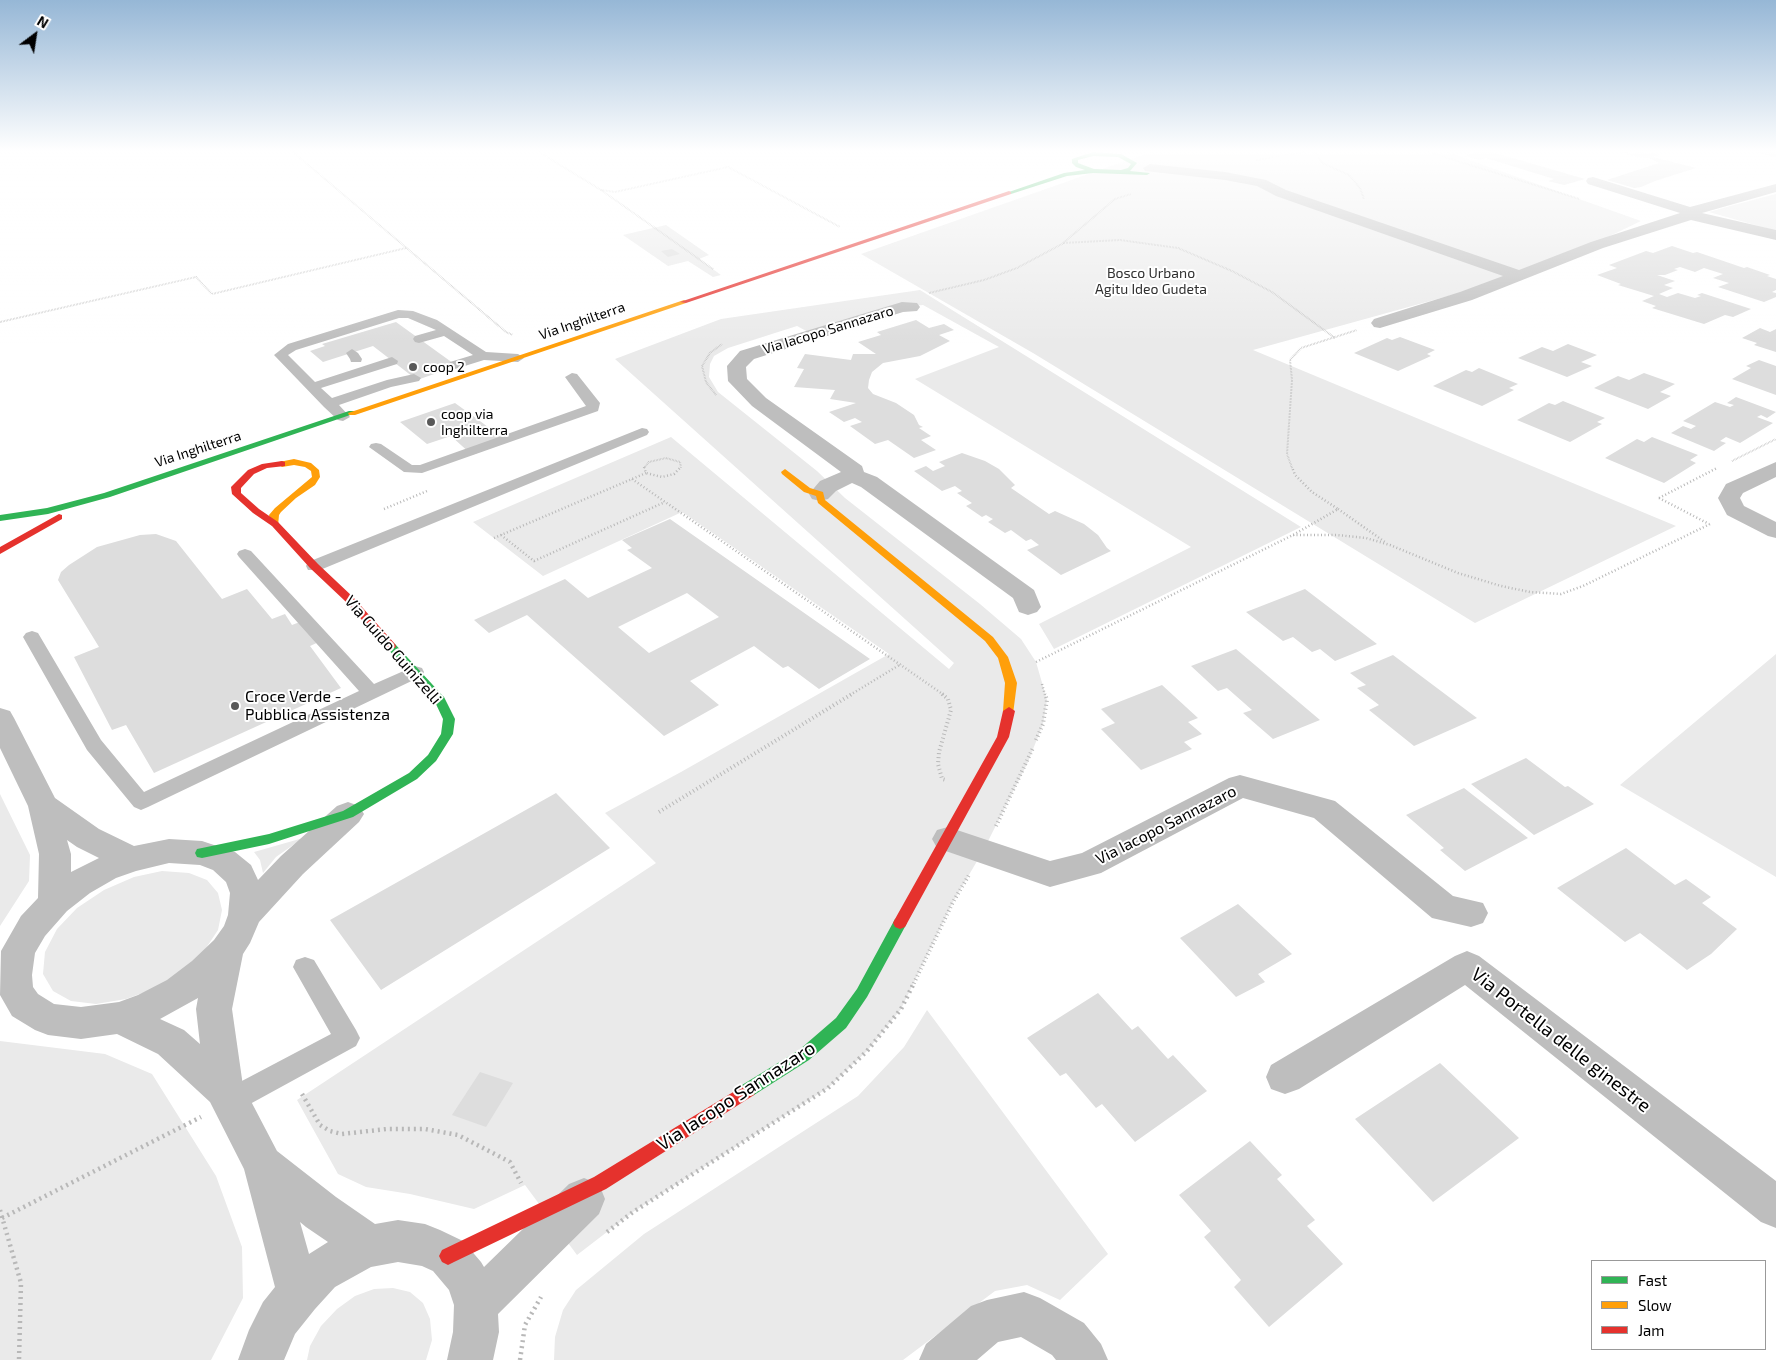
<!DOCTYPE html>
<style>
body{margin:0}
#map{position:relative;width:1776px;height:1360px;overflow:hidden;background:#fff;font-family:"Exo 2",sans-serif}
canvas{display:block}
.legend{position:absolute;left:1591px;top:1260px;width:175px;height:90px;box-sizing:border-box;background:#fff;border:1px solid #999;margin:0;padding:6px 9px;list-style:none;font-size:15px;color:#000}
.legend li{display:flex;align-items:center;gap:10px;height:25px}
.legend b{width:25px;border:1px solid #999}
.north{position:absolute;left:10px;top:10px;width:50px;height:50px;-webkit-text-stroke:4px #fff;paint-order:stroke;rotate:31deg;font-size:14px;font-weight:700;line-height:20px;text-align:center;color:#000}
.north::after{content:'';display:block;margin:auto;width:18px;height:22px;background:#000;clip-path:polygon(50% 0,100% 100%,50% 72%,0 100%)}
</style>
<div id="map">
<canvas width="1776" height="1360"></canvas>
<ul class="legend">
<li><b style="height:6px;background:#30b455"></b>Fast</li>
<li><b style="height:6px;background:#ff9f0a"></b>Slow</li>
<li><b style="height:6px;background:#e5322d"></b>Jam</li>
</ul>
<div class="north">N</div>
</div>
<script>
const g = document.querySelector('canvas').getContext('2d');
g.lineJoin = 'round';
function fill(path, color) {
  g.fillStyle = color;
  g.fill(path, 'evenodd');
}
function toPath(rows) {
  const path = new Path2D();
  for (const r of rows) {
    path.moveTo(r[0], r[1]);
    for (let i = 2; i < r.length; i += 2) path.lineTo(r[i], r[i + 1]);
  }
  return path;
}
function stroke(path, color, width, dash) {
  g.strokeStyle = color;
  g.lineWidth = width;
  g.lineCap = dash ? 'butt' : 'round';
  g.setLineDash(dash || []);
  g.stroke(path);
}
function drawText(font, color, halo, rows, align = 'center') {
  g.font = font + ' "Exo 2",sans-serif';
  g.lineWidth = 4;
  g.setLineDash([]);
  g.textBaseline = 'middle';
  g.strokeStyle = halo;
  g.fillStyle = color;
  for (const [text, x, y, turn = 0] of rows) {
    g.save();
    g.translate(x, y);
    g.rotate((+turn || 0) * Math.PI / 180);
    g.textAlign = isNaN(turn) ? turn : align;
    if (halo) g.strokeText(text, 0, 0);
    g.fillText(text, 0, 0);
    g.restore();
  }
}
const green = toPath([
 [1151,152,1447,152,1641,221,1535,272,1253,350,1676,526,1475,623,1033,353,861,254],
 [1776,194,1776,231,1709,212,1730,206],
 [666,225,709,255,699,259,721,275,713,277,688,261,668,266,623,235],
 [920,290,1301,527,1054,649,1039,624,1191,547,915,379,999,347,923,305,902,307,812,334,797,326,728,348,714,356,710,364,709,377,718,392,817,471,845,498,980,604,1021,639,1036,662,1047,700,1043,724,1028,762,983,851,953,902,901,1009,867,1051,828,1088,633,1212,577,1255,525,1185,474,1209,410,1194,366,1187,338,1174,297,1100,656,863,605,813,681,772,889,654,682,512,543,576,473,522,671,437,949,669,954,663,615,359,721,319],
 [1776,654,1776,877,1620,785],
 [0,794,30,855,29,881,0,926],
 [303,838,276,857,263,873,260,860,254,852],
 [162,871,189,873,207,880,218,893,222,910,218,930,204,951,182,971,156,988,126,999,96,1004,71,1001,53,991,43,974,45,952,57,929,77,908,104,890,134,877],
 [927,1010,1108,1254,1060,1300,1027,1285,995,1291,903,1360,554,1360,555,1337,563,1310,576,1290,644,1234,858,1096,904,1047],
 [0,1041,105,1054,152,1074,216,1176,242,1247,243,1298,211,1360,0,1360],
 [393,1288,410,1292,423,1303,430,1319,432,1340,426,1360,307,1360,310,1346,321,1326,337,1309,355,1296,374,1289]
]);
const building = toPath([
 [1475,152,1492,152,1585,179,1564,185,1548,181,1554,179,1486,158,1479,160,1464,156],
 [1621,152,1652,153,1659,155,1653,157,1696,168,1655,181,1641,187,1634,188,1607,180,1659,163,1649,158,1637,157],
 [1757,152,1776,152,1776,157,1774,157],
 [1672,246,1693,253,1697,252,1744,268,1747,267,1770,275,1767,276,1776,279,1776,290,1772,292,1776,293,1776,297,1764,302,1718,287,1729,283,1713,278,1723,274,1704,268,1695,272,1680,267,1674,269,1678,270,1665,275,1657,275,1675,281,1664,285,1673,288,1659,294,1667,297,1678,293,1695,298,1701,296,1697,295,1702,293,1751,309,1733,317,1725,315,1704,324,1652,308,1656,306,1642,301,1654,296,1618,285,1621,284,1597,275,1617,268,1609,265,1646,251,1653,253],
 [672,249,680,254,668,257,661,251],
 [916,320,929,328,944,324,954,330,939,335,950,341,920,356,883,363,872,372,869,380,868,388,873,394,896,403,914,415,919,425,923,427,919,428,931,436,921,440,936,450,914,458,888,440,875,444,850,426,862,422,855,418,844,422,829,412,856,403,830,399,835,390,794,387,804,369,797,368,805,354,851,360,853,354,876,354,858,342,881,335,877,332],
 [396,322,457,366,417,380,373,346,323,362,310,351,325,346,322,344],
 [1760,328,1770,332,1776,329,1776,352,1754,345,1757,343,1742,338],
 [1400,337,1435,350,1427,354,1431,356,1398,371,1354,353,1387,338,1392,340],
 [1568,344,1597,355,1581,362,1592,366,1567,377,1518,358,1542,347,1553,351],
 [1759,360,1776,366,1776,395,1732,379,1751,368,1746,366],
 [1479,368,1518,384,1509,388,1514,390,1482,406,1433,386,1466,370,1472,372],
 [1644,373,1675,384,1660,392,1671,396,1648,409,1594,388,1618,376,1629,380],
 [1736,397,1776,412,1767,418,1761,415,1757,417,1773,423,1740,443,1726,437,1720,441,1726,443,1714,451,1671,433,1683,426,1691,429,1696,426,1683,421,1715,402,1730,407,1734,405,1727,403],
 [1563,401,1605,418,1597,422,1602,424,1570,442,1517,420,1549,403,1555,405],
 [455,403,484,424,507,442,472,455,451,436,427,444,400,422],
 [1652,437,1698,455,1690,460,1696,463,1664,483,1605,458,1637,439,1644,442],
 [962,453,985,461,999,469,1015,485,1011,488,1049,514,1055,511,1084,524,1098,535,1107,548,1111,551,1061,575,1027,550,1039,545,1031,539,1026,541,1011,530,1005,533,988,522,993,519,991,518,986,515,982,517,966,506,972,503,957,493,962,491,955,486,942,491,914,471,926,466,933,471,945,466,939,462],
 [670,519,870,659,819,689,788,666,783,668,754,646,690,681,719,705,664,736,527,615,489,633,474,620,565,579,588,598,652,568,627,550,632,548,622,540],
 [687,593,719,617,649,653,618,627],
 [156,534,176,541,222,599,247,589,272,619,285,614,292,625,305,620,321,641,310,646,341,688,154,773,126,725,112,730,74,657,99,647,58,580,61,572,69,565,97,547,140,535],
 [1305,589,1377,644,1335,661,1320,649,1312,652,1293,637,1283,641,1246,612],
 [1236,649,1320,720,1273,739,1243,713,1252,710,1227,688,1218,691,1191,666],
 [1393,655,1477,718,1414,746,1369,710,1379,705,1357,688,1366,685,1350,673],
 [1162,685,1198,718,1188,722,1202,734,1184,742,1192,749,1141,770,1101,729,1115,723,1101,709],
 [1526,758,1565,787,1568,786,1594,804,1534,835,1471,784],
 [1464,788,1528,838,1465,871,1440,850,1444,848,1406,815],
 [556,793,610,848,381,990,330,920],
 [1626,848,1675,885,1686,879,1711,897,1702,903,1737,929,1711,954,1687,970,1640,933,1625,942,1557,888],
 [1238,904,1292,954,1258,974,1265,982,1236,997,1180,938],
 [1098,993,1132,1030,1138,1026,1168,1059,1173,1055,1207,1091,1135,1142,1102,1104,1096,1108,1066,1073,1060,1076,1027,1038],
 [1440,1063,1519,1138,1433,1202,1355,1119],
 [480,1072,513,1083,486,1127,452,1115],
 [1250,1141,1282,1175,1277,1179,1315,1220,1307,1226,1343,1264,1269,1327,1234,1287,1241,1280,1204,1237,1211,1231,1179,1195]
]);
const pathFar3 = toPath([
 [293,152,506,332,513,335],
 [539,152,601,190,615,192,728,167,840,227],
 [1315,152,1322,163,1349,175,1360,188,1364,199],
 [1428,152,1580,199],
 [1256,160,1305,152],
 [601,190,713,269],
 [1063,243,1120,240,1178,248,1232,271,1272,292,1335,338],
 [929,293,984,280,1017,268,1062,244,1115,199,1131,194],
 [0,322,196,277,212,294,406,248],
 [716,395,706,382,702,366,710,353,722,344],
 [1732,461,1776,439],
 [644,468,649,462,666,458,680,462,681,468],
 [1292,468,1287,454,1292,380,1290,360,1301,348,1357,330]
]);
const pathFar2 = toPath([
 [644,467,646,473,662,477,674,474,681,467],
 [632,479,944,695],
 [1659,498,1717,468],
 [1659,498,1709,524],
 [384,509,427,491],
 [1338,509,1385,542],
 [501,535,534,561,665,502],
 [1293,535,1337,535,1366,538,1390,545,1458,573,1501,586,1530,592,1561,594,1583,586,1710,524],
 [494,538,646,473],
 [1036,662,1293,535,1338,509,1312,492,1295,475,1292,467],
 [1042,684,1045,695],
 [850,695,901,664]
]);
const pathFar1 = toPath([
 [942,694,948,699,951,710,939,752,938,764,942,779,946,780],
 [1036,740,1043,724,1047,700,1045,694],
 [659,812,852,694],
 [996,826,1033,748],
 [912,987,953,902,969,875]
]);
const path = toPath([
 [302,1094,320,1125,330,1131,342,1134,387,1129,425,1129,458,1135,510,1162,521,1183],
 [0,1210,21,1283,19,1360],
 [2,1218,201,1117],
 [607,1232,633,1212,828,1088,867,1051,901,1009,913,985],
 [520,1360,525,1325,541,1297]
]);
const lane = toPath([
 [398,310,413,311,437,320,486,352,518,354,524,358,518,362,484,360,455,369,450,368,449,365,450,362,473,355,444,336,419,343,415,342,413,339,415,336,436,330,408,318,399,318,296,350,288,355,315,382,392,357,398,361,397,364,321,388,332,398,387,380,414,374,421,378,419,381,391,387,339,405,350,417,343,421,338,420,324,407,274,355,288,344,398,310],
 [352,349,358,353,362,359,361,362,351,362,350,359,346,353,352,349],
 [572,373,577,374,600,403,598,411,422,473,404,472,369,447,371,444,376,443,381,444,412,465,420,465,586,406,565,377,572,373],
 [642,428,647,429,649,432,647,435,320,570,308,570,306,566,308,562,642,428],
 [245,549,251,551,374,684,415,666,422,668,424,672,422,676,148,807,141,810,134,807,87,750,23,637,26,633,32,631,38,633,101,740,144,792,359,691,239,557,237,554,239,551,245,549],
 [305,957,314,960,356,1030,360,1038,356,1046,239,1110,230,1113,221,1110,217,1101,221,1092,331,1034,293,967,296,960,305,957]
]);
const street = toPath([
 [1150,164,1225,172,1266,180,1286,190,1519,270,1591,242,1680,213,1588,184,1586,181,1588,178,1593,177,1690,207,1776,184,1776,192,1702,213,1776,230,1776,240,1691,220,1603,248,1472,300,1380,328,1374,327,1371,323,1374,319,1460,292,1503,276,1276,196,1257,186,1225,180,1145,171,1143,168,1150,164],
 [902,302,917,303,920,307,917,311,903,312,754,359,746,367,747,379,766,398,862,466,864,472,877,477,1034,590,1041,607,1037,612,1028,615,1019,612,1013,598,861,487,852,483,836,491,828,499,820,501,812,499,809,494,820,481,841,472,752,406,728,381,727,366,740,351,902,302],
 [1776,462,1776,477,1743,493,1740,498,1744,506,1776,522,1776,538,1768,536,1727,515,1718,498,1726,484,1776,462],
 [0,708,10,711,14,718,55,798,99,829,134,846,169,839,202,841,235,852,251,865,258,880,281,856,337,806,348,802,359,806,364,814,359,822,303,874,259,922,250,943,243,954,232,1009,243,1086,277,1151,336,1197,375,1224,398,1220,425,1224,440,1230,463,1241,481,1262,484,1267,569,1184,584,1178,599,1184,605,1199,599,1214,498,1314,499,1332,493,1360,447,1360,453,1332,454,1305,449,1290,433,1271,422,1266,398,1262,371,1267,335,1287,315,1309,295,1334,284,1360,238,1360,249,1330,263,1302,275,1287,244,1169,210,1102,158,1054,117,1034,81,1039,48,1035,35,1030,12,1016,0,995,1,951,21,916,38,898,39,854,28,806,0,748,0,708],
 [67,840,77,847,99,858,71,872,71,854,67,840],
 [169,863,200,865,213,870,226,882,230,893,228,915,224,926,214,940,192,961,167,980,138,995,119,1002,81,1007,54,1004,38,994,33,987,32,975,35,953,45,936,67,911,90,893,116,878,136,871,169,863],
 [198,998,196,1009,200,1044,184,1030,160,1019,198,998],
 [300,1222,306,1227,328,1242,309,1254,300,1222],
 [1240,775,1335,801,1453,896,1483,903,1488,913,1483,923,1471,927,1432,918,1314,818,1243,798,1101,873,1050,887,937,848,932,839,937,830,948,827,1050,861,1082,853,1229,778,1240,775],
 [1467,951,1479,956,1776,1181,1776,1228,1761,1222,1465,985,1299,1089,1285,1094,1271,1089,1266,1077,1271,1065,1455,956,1467,951],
 [1024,1292,1040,1298,1084,1323,1101,1344,1108,1360,1056,1360,1052,1355,1021,1337,998,1342,977,1360,919,1360,926,1344,971,1306,987,1300,1024,1292]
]);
const fast = toPath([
 [1093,152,1121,154,1137,163,1130,171,1150,173,1147,175,1093,173,1067,176,1011,194,1006,193,1064,173,1085,170,1076,167,1072,163,1072,159,1093,152],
 [1093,156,1118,157,1131,164,1128,168,1121,170,1094,169,1078,163,1078,160,1093,156],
 [349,411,355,411,356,413,110,497,48,514,0,521,0,515,47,508,104,493,349,411],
 [391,643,395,644,444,697,455,719,453,734,436,761,417,779,353,817,269,844,202,858,197,857,195,853,197,849,202,848,269,834,343,811,409,773,428,755,441,734,443,719,435,702,387,648,386,646,387,644,391,643],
 [900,917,905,919,907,923,867,997,846,1028,809,1060,754,1095,748,1097,742,1095,740,1090,742,1085,799,1050,836,1018,857,989,895,919,900,917]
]);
const slow = toPath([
 [684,300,686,301,686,303,355,415,349,415,348,413,684,300],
 [294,459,311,463,319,470,320,477,315,485,296,498,281,512,279,515,278,526,272,526,269,515,275,508,312,477,311,471,305,467,294,465,282,467,278,464,279,462,294,459],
 [785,469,810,488,823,492,825,500,993,637,1008,657,1017,683,1013,714,1005,714,1003,711,1005,683,998,658,985,641,818,503,816,496,804,492,782,474,781,472,785,469]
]);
const jam = toPath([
 [1009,191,1011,192,1011,194,686,303,680,302,1009,191],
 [282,461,285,462,285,466,267,468,254,474,241,488,241,493,259,509,278,522,318,564,353,597,395,644,396,646,395,648,387,648,345,601,310,568,272,526,253,513,232,494,231,487,248,470,262,464,282,461],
 [59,514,62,515,62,519,0,554,0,547,59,514],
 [1009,707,1015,711,1009,737,905,927,900,929,895,927,893,923,895,919,997,737,1003,711,1009,707],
 [748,1083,754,1085,756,1090,754,1095,606,1189,454,1262,448,1265,442,1262,439,1256,442,1250,594,1177,748,1083]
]);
const markers = [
 [413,367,5,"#595959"],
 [431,422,5,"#595959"],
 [235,706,5,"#595959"]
];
const farParknames = [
 ["Bosco Urbano",1151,273],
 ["Agitu Ideo Gudeta",1151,289]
];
const farStreetnames = [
 ["Via Inghilterra",582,321,-19],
 ["Via Iacopo Sannazaro",828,330,-17],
 ["Via Inghilterra",198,449,-18]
];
const farPoinames = [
 ["coop 2",423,367],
 ["coop via",441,414],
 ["Inghilterra",441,430]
];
const streetNames = [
 ["Via Guido Guinizelli",393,650,49],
 ["Via Iacopo Sannazaro",1166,825,-27]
];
const poiNames = [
 ["Croce Verde -",245,697],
 ["Pubblica Assistenza",245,715]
];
const nearStreetnames = [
 ["Via Portella delle ginestre",1561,1040,38],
 ["Via Iacopo Sannazaro",736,1096,-33]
];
fill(green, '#eaeaea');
fill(building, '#ddd');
stroke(pathFar3, '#b8b8b8', 2, [0.5, 1]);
stroke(pathFar2, '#b8b8b8', 2.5, [1, 2.5]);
stroke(pathFar1, '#b8b8b8', 4, [1, 3]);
stroke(path, '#b8b8b8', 4.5, [2, 4]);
fill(lane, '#bebebe');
fill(street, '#bebebe');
fill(fast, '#30b455');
fill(slow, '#ff9f0a');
fill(jam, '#e5322d');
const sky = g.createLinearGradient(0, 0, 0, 343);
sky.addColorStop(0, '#96b7d6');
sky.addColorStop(0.44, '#fff');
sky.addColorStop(1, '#ffffff00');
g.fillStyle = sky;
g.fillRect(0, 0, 1776, 343);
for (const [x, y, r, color] of markers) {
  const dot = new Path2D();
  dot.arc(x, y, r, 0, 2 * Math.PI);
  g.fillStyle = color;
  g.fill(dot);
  stroke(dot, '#fff', 2);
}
drawText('14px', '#303030', '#fff', farParknames);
drawText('14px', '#000', '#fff', farStreetnames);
drawText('14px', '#000', '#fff', farPoinames, 'left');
drawText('16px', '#000', '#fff', streetNames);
drawText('16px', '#000', '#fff', poiNames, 'left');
drawText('19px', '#000', '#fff', nearStreetnames);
</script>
